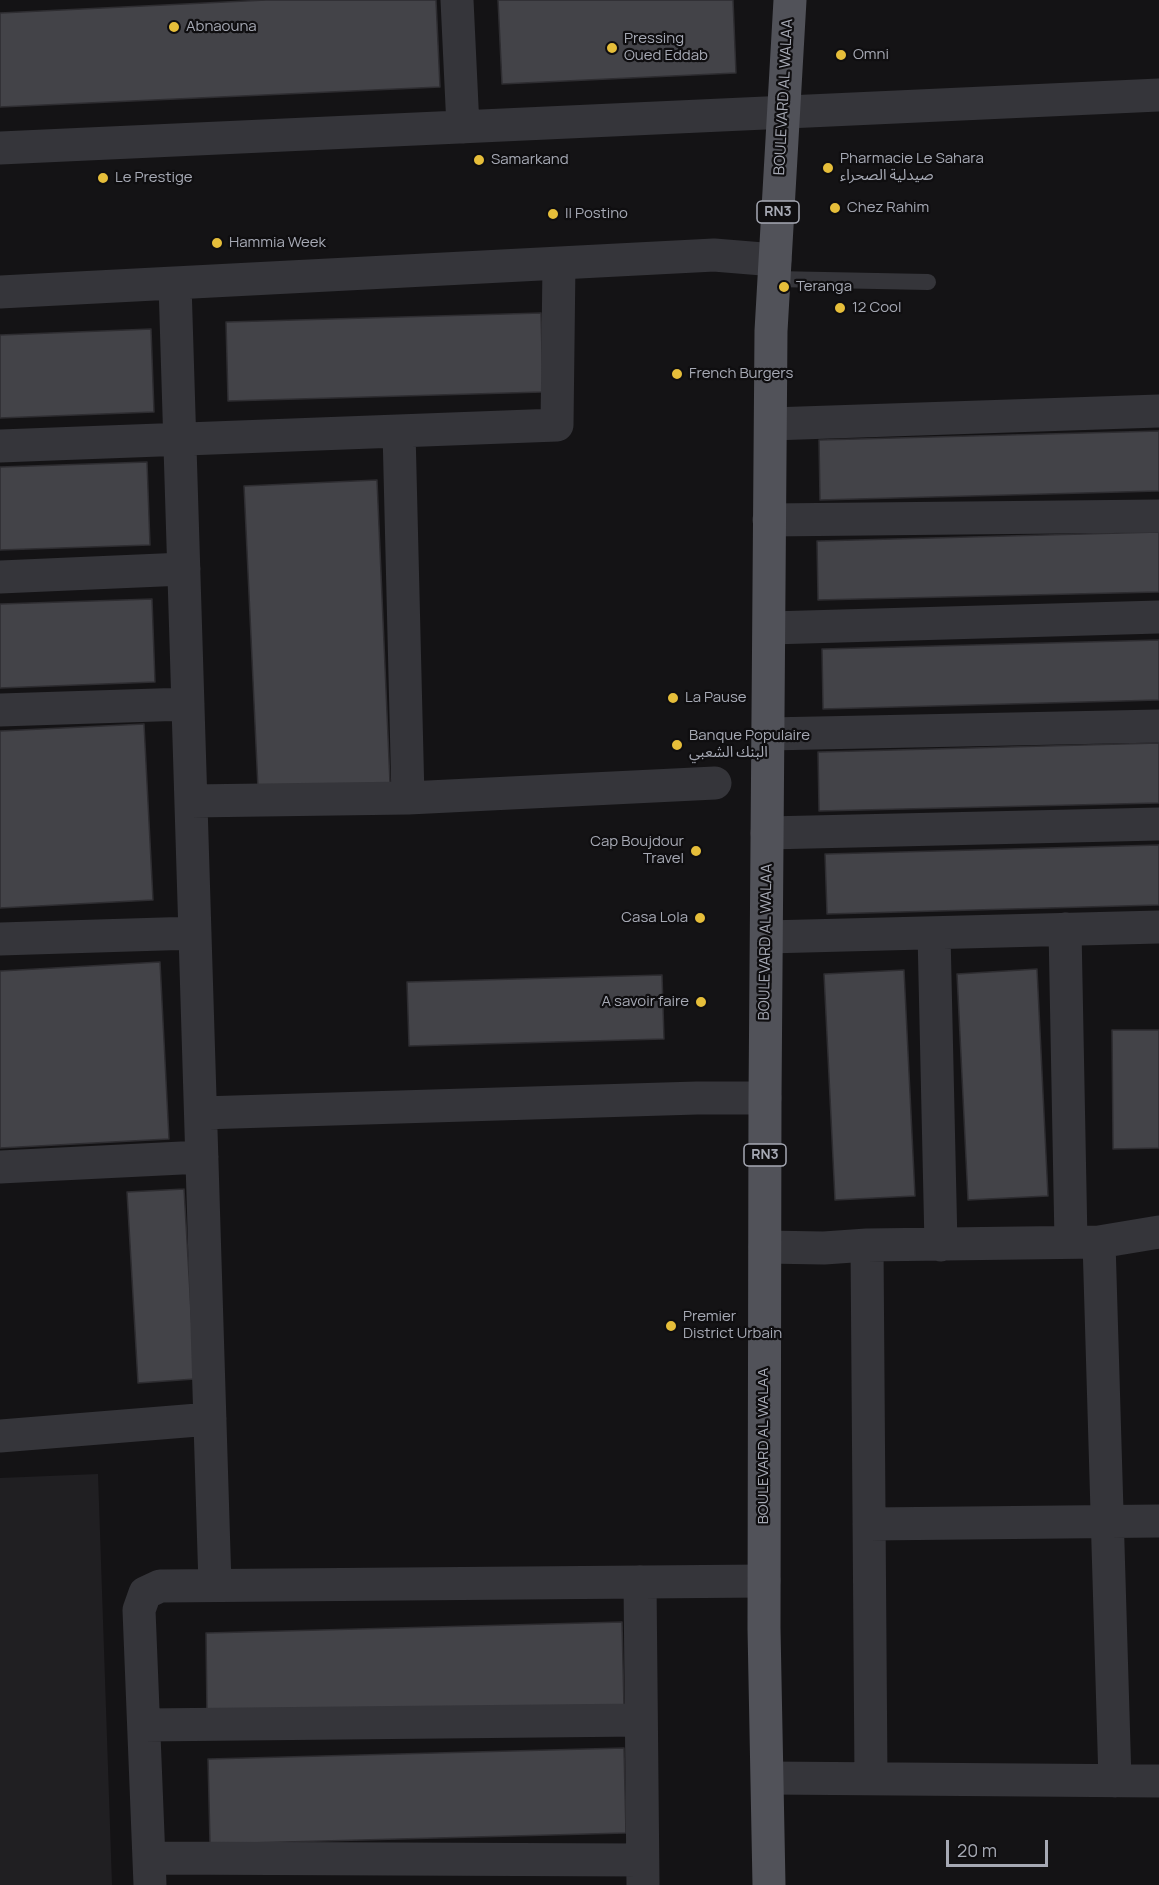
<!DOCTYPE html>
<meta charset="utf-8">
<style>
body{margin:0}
#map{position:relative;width:1159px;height:1885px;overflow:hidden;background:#141315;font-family:Manrope,sans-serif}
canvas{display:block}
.scale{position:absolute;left:946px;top:1840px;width:102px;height:27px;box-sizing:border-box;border:3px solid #a6a9b4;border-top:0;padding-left:8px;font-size:18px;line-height:21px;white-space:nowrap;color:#a6a9b4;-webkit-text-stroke:4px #0f0e10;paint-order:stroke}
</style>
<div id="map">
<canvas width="1159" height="1885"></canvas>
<div class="scale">20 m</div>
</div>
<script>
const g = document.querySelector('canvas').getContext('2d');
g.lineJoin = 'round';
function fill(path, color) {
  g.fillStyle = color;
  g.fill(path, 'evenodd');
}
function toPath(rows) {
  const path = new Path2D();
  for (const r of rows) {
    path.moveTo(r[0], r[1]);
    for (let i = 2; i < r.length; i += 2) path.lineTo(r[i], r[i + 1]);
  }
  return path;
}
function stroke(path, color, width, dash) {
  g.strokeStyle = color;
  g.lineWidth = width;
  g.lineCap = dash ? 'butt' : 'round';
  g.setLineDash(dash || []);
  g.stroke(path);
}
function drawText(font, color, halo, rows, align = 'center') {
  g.font = font + ' Manrope,"Noto Sans Arabic",sans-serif';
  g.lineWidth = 4.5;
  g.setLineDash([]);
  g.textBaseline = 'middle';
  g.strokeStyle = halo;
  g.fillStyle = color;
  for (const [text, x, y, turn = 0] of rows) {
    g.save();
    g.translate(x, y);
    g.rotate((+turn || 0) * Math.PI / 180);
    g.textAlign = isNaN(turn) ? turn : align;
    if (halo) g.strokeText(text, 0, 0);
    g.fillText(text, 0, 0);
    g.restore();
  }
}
const built = toPath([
 [98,1474,112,1885,0,1885,0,1478]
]);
const building = toPath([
 [266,0,436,0,440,87,0,107,0,13,266,0],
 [498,0,733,0,736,73,502,84,498,0],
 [541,313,543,392,228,401,226,322,541,313],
 [151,329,154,412,0,418,0,335,151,329],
 [1159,431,1159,491,820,500,819,440,1159,431],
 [147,462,150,545,0,550,0,467,147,462],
 [377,480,390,783,258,789,244,486,377,480],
 [1159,532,1159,592,818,600,817,541,1159,532],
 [152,599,155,682,0,688,0,604,152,599],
 [1159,640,1159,700,823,709,822,649,1159,640],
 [144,724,153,900,0,908,0,731,144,724],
 [1159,743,1159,803,819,811,818,752,1159,743],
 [1159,845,1159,905,827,914,825,854,1159,845],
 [160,962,169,1139,0,1148,0,971,160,962],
 [1037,969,1048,1196,968,1200,957,974,1037,969],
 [904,970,915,1196,835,1200,824,974,904,970],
 [662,975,664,1039,409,1046,407,982,662,975],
 [1112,1030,1159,1030,1159,1148,1113,1149,1112,1030],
 [184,1189,195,1379,138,1383,127,1192,184,1189],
 [622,1622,624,1707,207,1718,206,1633,622,1622],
 [624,1748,626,1833,210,1844,208,1759,624,1748]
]);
const service = toPath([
 [774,279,928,282]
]);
const minor = toPath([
 [457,0,463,127],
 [0,148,1159,95],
 [175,284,215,1585],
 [0,292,714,255,775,260],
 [771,424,1159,411],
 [399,431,408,798],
 [0,446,557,425,559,263],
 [769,520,1159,516],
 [0,577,184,569],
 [770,628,1159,617],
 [0,710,188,704],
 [768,734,1159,726],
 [191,801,408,798,715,783],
 [767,833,1159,824],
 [1065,929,1071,1242],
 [934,933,941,1245],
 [767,937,1159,927],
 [0,939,195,933],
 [201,1113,697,1098,765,1098],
 [0,1167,202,1157],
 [1099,1242,1115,1781],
 [867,1245,871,1779],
 [765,1247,824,1248,867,1245,1099,1242,1159,1232],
 [0,1436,210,1419],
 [869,1524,1159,1521],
 [640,1582,643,1885],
 [144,1725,641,1720],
 [768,1778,1159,1781],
 [149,1858,642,1860],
 [150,1885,139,1610,145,1593,160,1586,764,1581]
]);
const primary = toPath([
 [769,1885,764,1628,765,1098,771,331,790,0]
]);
const markers = [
 [174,27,6,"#e6be3a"],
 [612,48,6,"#e6be3a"],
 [841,55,6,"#e6be3a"],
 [479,160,6,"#e6be3a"],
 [828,168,6,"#e6be3a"],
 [103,178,6,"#e6be3a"],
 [835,208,6,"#e6be3a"],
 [553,214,6,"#e6be3a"],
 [217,243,6,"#e6be3a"],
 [784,287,6,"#e6be3a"],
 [840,308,6,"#e6be3a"],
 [677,374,6,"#e6be3a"],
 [673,698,6,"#e6be3a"],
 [677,745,6,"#e6be3a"],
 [696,851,6,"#e6be3a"],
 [700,918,6,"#e6be3a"],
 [701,1002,6,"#e6be3a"],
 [671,1326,6,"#e6be3a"]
];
const shields = [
 [778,212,42],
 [765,1155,42]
];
const shieldNames = [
 ["RN3",778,212],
 ["RN3",765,1155]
];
const poiNames = [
 ["Abnaouna",186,27],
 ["Pressing",624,39],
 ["Oued Eddab",624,56],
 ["Omni",853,55],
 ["Pharmacie Le Sahara",840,159],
 ["صيدلية الصحراء",840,176],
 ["Samarkand",491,160],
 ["Le Prestige",115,178],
 ["Chez Rahim",847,208],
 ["Il Postino",565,214],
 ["Hammia Week",229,243],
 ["Teranga",796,287],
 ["12 Cool",852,308],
 ["French Burgers",689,374],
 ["La Pause",685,698],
 ["Banque Populaire",689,736],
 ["البنك الشعبي",689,753],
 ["Cap Boujdour",684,842,"right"],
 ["Travel",684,859,"right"],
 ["Casa Lola",688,918,"right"],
 ["A savoir faire",689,1002,"right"],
 ["Premier",683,1317],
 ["District Urbain",683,1334]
];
const streetNames = [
 ["BOULEVARD AL WALAA",784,97,-87],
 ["BOULEVARD AL WALAA",766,942,-89],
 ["BOULEVARD AL WALAA",764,1446,-90]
];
fill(built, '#201f22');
fill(building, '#434348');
stroke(building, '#2e2d31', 1.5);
stroke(service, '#35353a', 16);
stroke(minor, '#35353a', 33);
stroke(primary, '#515259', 33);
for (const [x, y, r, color] of markers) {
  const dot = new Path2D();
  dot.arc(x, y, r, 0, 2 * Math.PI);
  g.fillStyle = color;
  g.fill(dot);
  stroke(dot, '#0f0e10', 2);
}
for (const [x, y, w] of shields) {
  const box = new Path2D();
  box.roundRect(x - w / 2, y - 11, w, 22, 4.5);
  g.fillStyle = '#0f0e10';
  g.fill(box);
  stroke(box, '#a6a9b4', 1.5);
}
drawText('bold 14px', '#a6a9b4', null, shieldNames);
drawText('15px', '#a6a9b4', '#0f0e10', poiNames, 'left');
drawText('15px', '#a6a9b4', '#0f0e10', streetNames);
</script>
